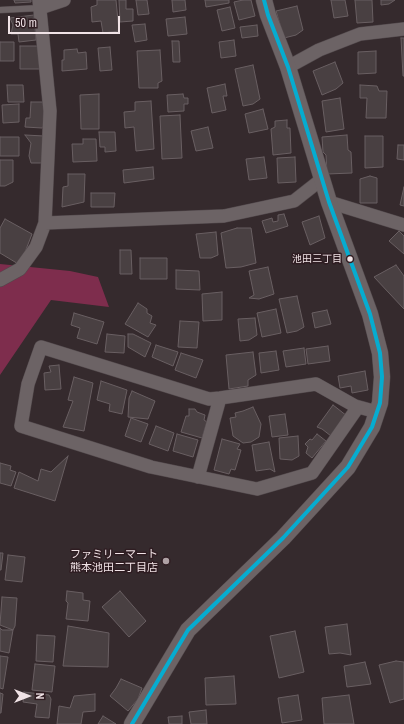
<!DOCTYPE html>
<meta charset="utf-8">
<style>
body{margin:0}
#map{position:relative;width:404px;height:724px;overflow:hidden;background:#352a2d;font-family:"Archivo Narrow",sans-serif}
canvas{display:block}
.north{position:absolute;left:8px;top:676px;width:40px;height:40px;-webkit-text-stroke:3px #2f1d22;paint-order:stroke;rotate:90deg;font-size:11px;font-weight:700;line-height:16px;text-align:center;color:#f0e3e6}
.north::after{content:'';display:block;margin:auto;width:14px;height:18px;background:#f0e3e6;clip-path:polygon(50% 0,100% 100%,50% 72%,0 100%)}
.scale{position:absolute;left:8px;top:16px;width:112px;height:18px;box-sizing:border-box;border:2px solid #f0e3e6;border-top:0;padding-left:5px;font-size:12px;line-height:14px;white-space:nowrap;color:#f0e3e6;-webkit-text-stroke:3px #2f1d22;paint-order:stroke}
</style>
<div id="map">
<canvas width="404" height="724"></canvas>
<div class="north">N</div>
<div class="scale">50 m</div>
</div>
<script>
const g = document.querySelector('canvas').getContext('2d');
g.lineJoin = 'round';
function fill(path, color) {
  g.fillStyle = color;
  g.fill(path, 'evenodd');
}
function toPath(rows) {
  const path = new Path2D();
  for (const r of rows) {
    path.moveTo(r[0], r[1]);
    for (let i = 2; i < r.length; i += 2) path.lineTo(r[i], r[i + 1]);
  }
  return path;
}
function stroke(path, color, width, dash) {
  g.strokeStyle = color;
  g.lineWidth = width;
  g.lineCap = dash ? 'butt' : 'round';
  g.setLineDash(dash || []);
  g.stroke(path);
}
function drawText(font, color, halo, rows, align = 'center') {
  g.font = font + ' "Archivo Narrow","Noto Sans JP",sans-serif';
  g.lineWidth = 3;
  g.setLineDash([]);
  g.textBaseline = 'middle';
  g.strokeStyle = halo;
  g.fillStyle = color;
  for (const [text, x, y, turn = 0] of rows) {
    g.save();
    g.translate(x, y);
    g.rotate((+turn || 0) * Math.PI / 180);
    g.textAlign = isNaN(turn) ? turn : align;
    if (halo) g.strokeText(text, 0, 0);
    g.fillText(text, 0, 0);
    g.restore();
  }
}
const forest = toPath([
 [0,264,70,271,98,277,109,307,51,300,0,375]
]);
const building = toPath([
 [14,0,31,0,31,2,15,3,14,0],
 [97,0,116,0,119,31,103,33,101,21,92,22,91,7,97,5,97,0],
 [119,0,126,0,126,9,133,9,133,21,120,22,119,0],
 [136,0,147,0,149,14,138,15,136,0],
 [172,0,185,0,186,10,173,12,172,0],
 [205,0,229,0,229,3,206,7,205,0],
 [243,0,251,0,255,16,239,20,234,2,243,0],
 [331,0,345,0,348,16,334,18,331,0],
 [355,0,372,0,373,22,357,23,355,0],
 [381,0,395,0,389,4,381,5,381,0],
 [297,6,303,30,296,35,284,38,276,11,297,6],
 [230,7,235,28,222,31,217,10,230,7],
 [34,15,36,40,19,42,18,34,11,34,13,25,10,18,34,15],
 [185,17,187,34,168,36,166,19,185,17],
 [145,24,147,40,135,42,132,25,145,24],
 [257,25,258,36,242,38,240,27,257,25],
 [401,38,404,38,404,76,403,76,401,38],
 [234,40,236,56,221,58,219,42,234,40],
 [172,41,179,41,180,62,173,62,172,41],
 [0,42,14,42,14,61,0,61,0,42],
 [20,46,41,46,41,69,20,69,20,46],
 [110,47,112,70,100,71,98,48,110,47],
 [77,49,78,53,86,52,87,69,62,71,62,60,64,60,64,50,77,49],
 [160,50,162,81,158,83,158,88,139,88,137,51,160,50],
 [376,51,376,73,358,74,358,52,376,51],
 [335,62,343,83,336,89,322,95,313,71,335,62],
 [253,65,260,99,253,104,243,106,235,69,253,65],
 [225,84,227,96,223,96,226,110,212,113,207,88,225,84],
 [7,85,23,85,24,102,8,102,7,85],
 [360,85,377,86,379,91,387,91,386,118,366,118,367,98,360,98,360,85],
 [99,94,99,129,81,129,80,95,99,94],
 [183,94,184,98,188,98,188,104,184,104,184,111,168,112,167,95,183,94],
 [340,98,344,129,326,132,322,101,340,98],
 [151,101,154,149,136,151,134,127,125,128,124,112,135,111,135,102,151,101],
 [31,102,47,102,46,123,42,128,25,127,26,118,30,118,31,102],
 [19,104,19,122,3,123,2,105,19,104],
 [263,109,268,129,249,133,245,114,263,109],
 [180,115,182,158,162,159,160,116,180,115],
 [287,120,287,128,290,128,291,153,273,155,271,129,275,127,275,121,287,120],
 [208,127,213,148,196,151,191,131,208,127],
 [99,132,115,132,116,151,105,152,105,147,100,147,99,132],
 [25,135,44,136,44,163,31,163,29,156,31,143,25,135],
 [347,135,348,150,351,152,352,173,327,174,326,155,323,152,322,137,347,135],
 [365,136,383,136,383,167,365,168,365,136],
 [0,137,19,137,19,156,0,156,0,137],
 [83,139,96,139,97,161,73,162,72,144,83,144,83,139],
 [398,145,404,145,404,160,397,159,398,145],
 [264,157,267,178,249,180,246,159,264,157],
 [295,157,296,182,278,183,277,158,295,157],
 [0,160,13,160,13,182,5,186,0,186,0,160],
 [153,167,154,179,124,183,123,170,153,167],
 [68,174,85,174,84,202,62,207,63,187,68,186,68,174],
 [370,176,377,178,377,203,360,203,360,179,370,176],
 [404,187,404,206,400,205,404,187],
 [91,193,115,193,114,207,91,207,91,193],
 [284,214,288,226,266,233,262,221,272,218,273,222,278,221,278,215,284,214],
 [319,216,325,238,310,245,302,222,319,216],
 [5,219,32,234,20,265,0,253,0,228,5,219],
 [237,228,251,228,256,263,241,267,226,268,221,233,237,228],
 [399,231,404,236,404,254,389,241,399,231],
 [216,232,218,255,211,258,200,258,196,234,216,232],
 [120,250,131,250,132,274,120,274,120,250],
 [140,258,167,258,167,279,140,279,140,258],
 [396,265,404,276,404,309,374,277,396,265],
 [268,267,274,294,259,299,249,298,254,295,249,271,268,267],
 [176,270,199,271,200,290,176,289,176,270],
 [222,292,222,320,203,321,202,294,222,292],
 [297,296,304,327,297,331,287,333,279,299,297,296],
 [138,303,147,309,147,313,152,316,150,323,156,325,148,337,125,324,138,303],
 [276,309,281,333,262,337,257,313,276,309],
 [327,310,331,324,315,328,312,313,327,310],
 [74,313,104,322,97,344,77,338,80,328,71,325,74,313],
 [255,318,257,335,249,340,240,341,238,319,255,318],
 [180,321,199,322,197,348,178,347,180,321],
 [107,334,125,336,124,353,105,352,107,334],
 [128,334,133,334,151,343,145,357,128,347,128,334],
 [156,345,178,352,173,366,152,357,156,345],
 [328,346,330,361,308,364,306,349,328,346],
 [304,348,306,364,286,367,283,351,304,348],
 [276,351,279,370,261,373,259,353,276,351],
 [253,352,256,375,248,380,248,386,229,389,226,355,253,352],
 [181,353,203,360,196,378,175,370,181,353],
 [59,365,61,389,45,390,44,373,51,372,49,366,59,365],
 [365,371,368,390,352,393,351,386,340,388,338,376,365,371],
 [74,377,93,383,84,431,63,427,73,401,68,400,74,377],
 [101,381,127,390,122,414,109,411,110,404,97,400,101,381],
 [132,391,155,401,148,419,128,417,129,398,132,391],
 [333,405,347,416,331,436,322,429,317,427,333,405],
 [253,407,261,424,259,437,251,442,243,443,233,436,230,418,236,417,235,413,243,411,253,407],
 [189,409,195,409,197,412,205,415,204,420,207,422,202,438,181,432,186,416,189,416,189,409],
 [285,414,288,435,272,437,269,416,285,414],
 [131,418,148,424,141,442,125,436,131,418],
 [156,426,174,433,168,451,149,444,156,426],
 [177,434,198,440,193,457,173,451,177,434],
 [317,434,326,441,312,458,306,453,308,447,305,444,310,439,312,440,317,434],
 [298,436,299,456,292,460,280,459,279,438,298,436],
 [222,439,240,444,237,449,241,450,235,470,231,469,229,474,214,470,222,439],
 [269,442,275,472,270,469,256,471,252,445,269,442],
 [68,456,55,501,14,488,19,472,38,481,41,469,51,472,68,456],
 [0,463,11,466,10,470,16,472,11,486,0,483,0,463],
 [0,553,3,553,1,570,0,570,0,553],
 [8,555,25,557,22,582,5,580,8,555],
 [67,591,83,593,83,600,90,601,88,621,66,619,68,603,66,601,67,591],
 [120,591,146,621,129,637,102,607,120,591],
 [2,597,17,598,15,626,13,630,0,625,2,597],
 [347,624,351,655,340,653,329,654,325,627,347,624],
 [68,626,109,633,108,667,63,666,68,626],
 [0,628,2,630,13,630,9,653,0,651,0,628],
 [295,631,304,672,279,678,270,636,295,631],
 [37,635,55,636,53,662,36,661,37,635],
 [0,656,8,657,3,689,0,688,0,656],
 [396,661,404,662,404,699,390,703,379,665,396,661],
 [365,662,371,684,347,687,344,666,365,662],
 [35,664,55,666,52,692,32,690,35,664],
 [234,676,236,704,206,705,205,678,234,676],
 [121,679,142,688,138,699,128,711,110,696,116,688,121,679],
 [24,692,49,695,51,699,49,718,35,717,37,704,23,702,24,692],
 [0,693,3,694,1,713,0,713,0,693],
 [95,694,95,711,83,712,81,724,57,724,59,706,70,708,74,696,95,694],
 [298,695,302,720,282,723,278,698,298,695],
 [349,695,354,724,324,724,322,698,349,695],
 [206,710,207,724,191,724,189,712,206,710],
 [103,716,116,724,98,724,103,716],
 [182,716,182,724,169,724,168,717,182,716]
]);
const service = toPath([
 [0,10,40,8]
]);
const minor = toPath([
 [40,8,64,0],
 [288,67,319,50,360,34,404,29],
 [329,202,404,225],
 [45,223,224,216,294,201,322,179],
 [0,280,20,269,36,247,45,223,50,111,39,0],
 [358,407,312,473,257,489,151,467,21,426,28,384,41,347,209,399,220,398,316,384,355,406,377,412],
 [198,477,220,398]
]);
const tertiary = toPath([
 [132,724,188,630,283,538,348,467,372,427,380,403,382,377,380,353,370,314,329,202,288,67,268,15,264,0]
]);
const bus1 = toPath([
 [132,724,188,630,283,538,348,467,372,427,380,403,382,377,380,353,370,314,329,202,288,67,268,15,264,0]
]);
const markers = [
 [350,259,3.5,"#f0e3e6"],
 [166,561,4,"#afa2a5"]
];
const busNames = [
 ["池田三丁目",342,259]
];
const poiNames = [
 ["ファミリーマート",158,555],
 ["熊本池田二丁目店",158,568]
];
fill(forest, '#7e2d4d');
fill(building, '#494042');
stroke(building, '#695f62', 1);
stroke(service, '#52494c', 7);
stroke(minor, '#52494c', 14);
stroke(tertiary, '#52494c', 17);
stroke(service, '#6c6365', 6);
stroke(minor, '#6c6365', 13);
stroke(tertiary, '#6c6365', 16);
stroke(bus1, '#06acd0', 4);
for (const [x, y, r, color] of markers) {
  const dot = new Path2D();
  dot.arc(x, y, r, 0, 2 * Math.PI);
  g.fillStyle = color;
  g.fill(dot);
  stroke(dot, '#2f1d22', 1.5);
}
drawText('10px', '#f0e3e6', '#2f1d22', busNames, 'right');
drawText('11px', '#f0e3e6', '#2f1d22', poiNames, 'right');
</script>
